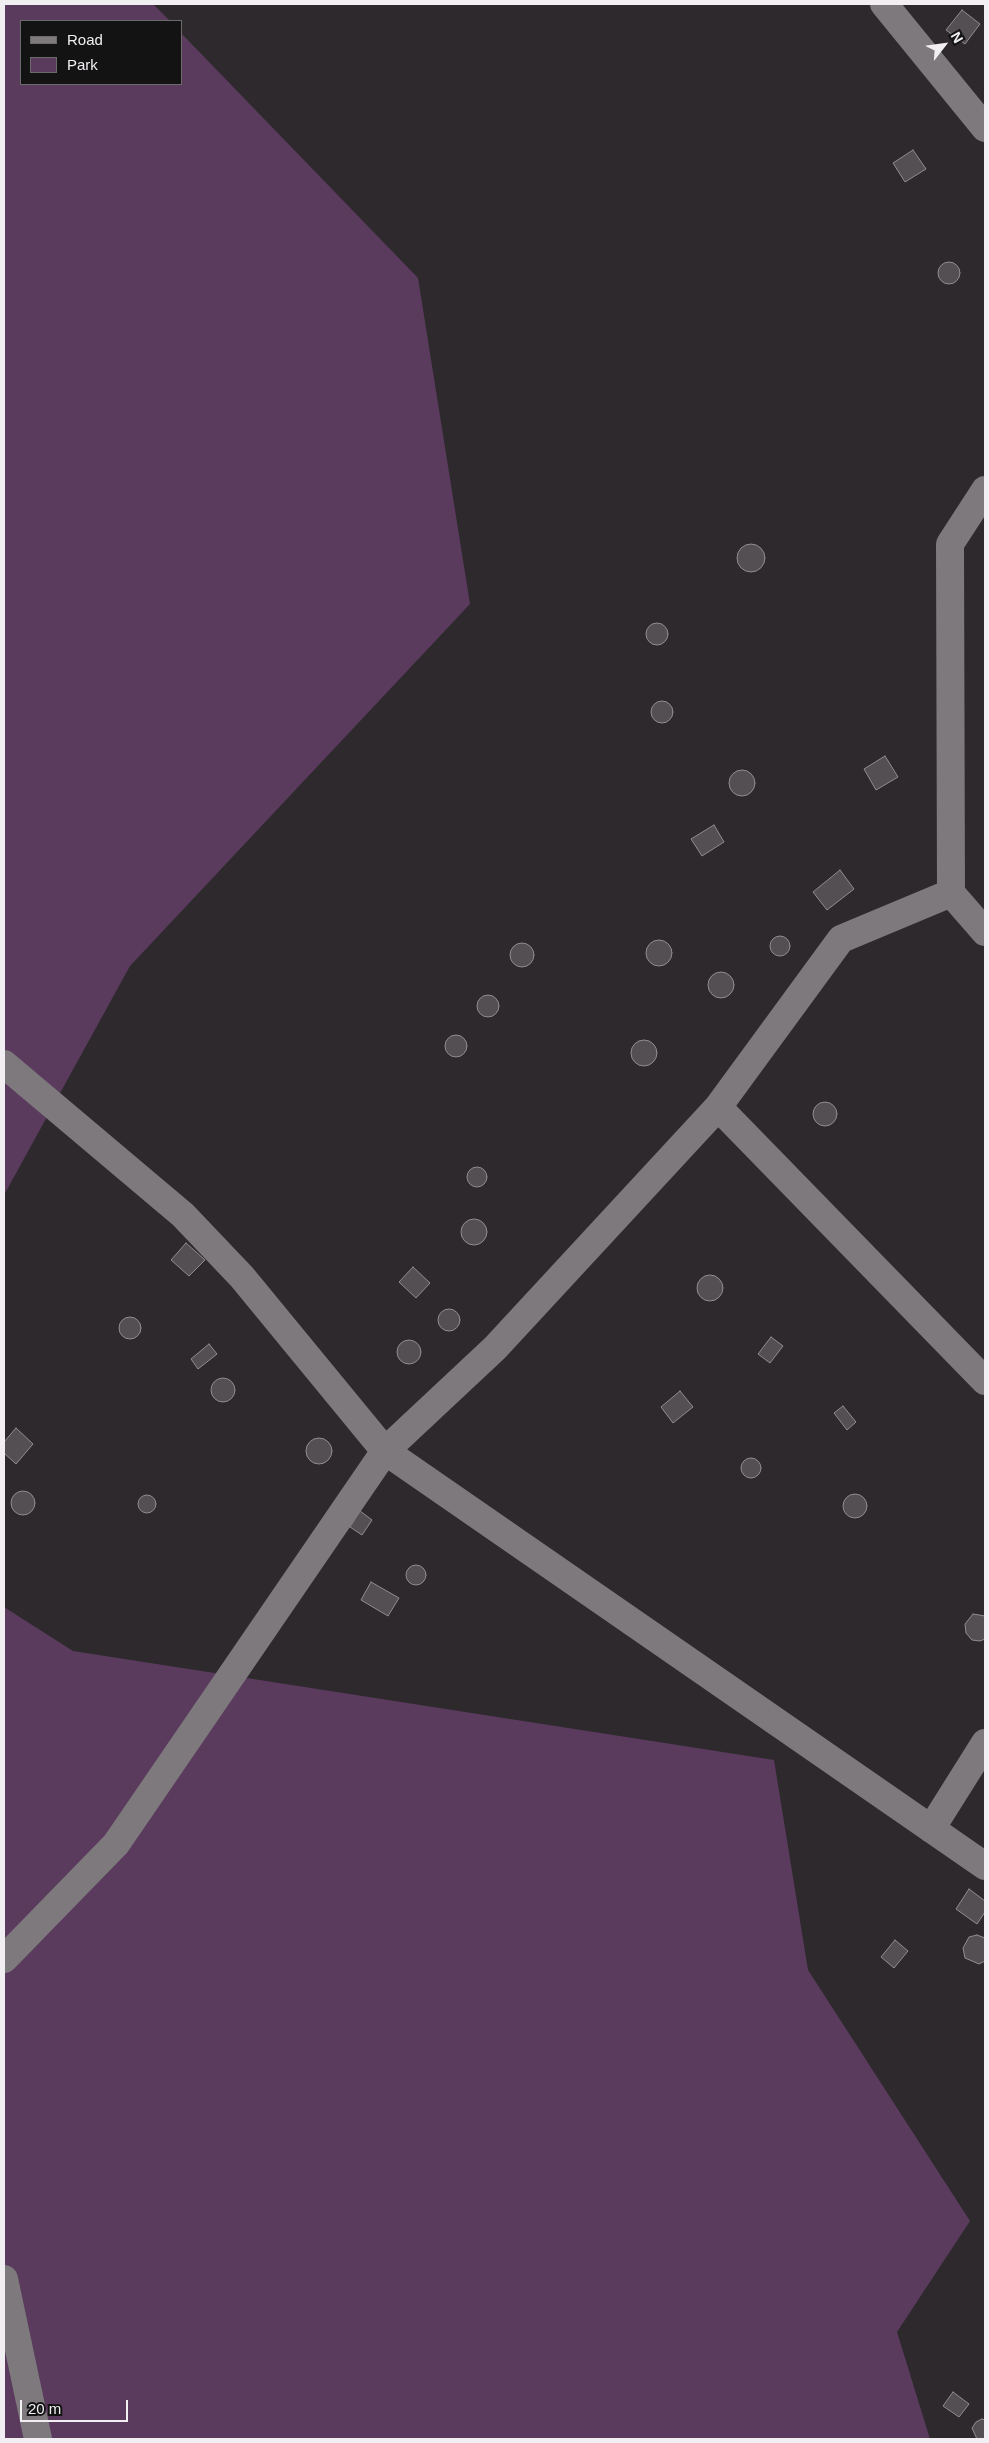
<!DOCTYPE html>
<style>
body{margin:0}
#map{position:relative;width:989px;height:2443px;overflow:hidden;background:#2d292d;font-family:Arial,sans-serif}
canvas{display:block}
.frame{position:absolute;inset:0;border:5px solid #f1eff1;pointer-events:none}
.legend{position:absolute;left:20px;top:20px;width:162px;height:65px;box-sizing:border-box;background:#141314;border:1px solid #6c6b6c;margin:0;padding:6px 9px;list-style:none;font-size:15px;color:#f1eff1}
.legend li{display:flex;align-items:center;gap:10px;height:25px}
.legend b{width:25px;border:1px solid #6c6b6c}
.north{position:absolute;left:919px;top:20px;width:50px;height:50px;-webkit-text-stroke:4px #141314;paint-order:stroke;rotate:60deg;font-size:14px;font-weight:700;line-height:20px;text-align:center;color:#f1eff1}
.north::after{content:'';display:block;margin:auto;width:18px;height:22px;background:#f1eff1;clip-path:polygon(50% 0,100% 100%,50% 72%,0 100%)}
.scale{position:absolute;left:20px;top:2400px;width:108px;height:22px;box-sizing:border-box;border:2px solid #f1eff1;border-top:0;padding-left:6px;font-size:15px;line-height:18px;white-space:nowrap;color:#f1eff1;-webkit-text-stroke:4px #141314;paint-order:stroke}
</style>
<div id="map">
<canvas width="989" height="2443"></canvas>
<div class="frame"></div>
<ul class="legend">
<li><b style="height:6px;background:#7d797d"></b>Road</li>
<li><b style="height:14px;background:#5a3b5d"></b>Park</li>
</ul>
<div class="north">N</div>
<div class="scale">20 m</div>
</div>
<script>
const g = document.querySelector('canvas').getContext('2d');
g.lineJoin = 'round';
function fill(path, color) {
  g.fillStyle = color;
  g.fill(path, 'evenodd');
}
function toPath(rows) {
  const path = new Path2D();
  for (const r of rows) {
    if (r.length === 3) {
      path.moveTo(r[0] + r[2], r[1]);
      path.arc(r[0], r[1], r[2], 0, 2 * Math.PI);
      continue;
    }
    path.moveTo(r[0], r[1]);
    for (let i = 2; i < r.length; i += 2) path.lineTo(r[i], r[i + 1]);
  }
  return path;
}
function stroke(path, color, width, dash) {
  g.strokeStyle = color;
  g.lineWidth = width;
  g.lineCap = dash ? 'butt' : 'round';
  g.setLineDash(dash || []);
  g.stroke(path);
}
const green = toPath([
 [4,4,153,4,170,21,21,21,21,84,181,84,181,33,418,278,470,604,130,966,4,1195],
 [4,1607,73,1651,774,1760,808,1970,970,2221,897,2332,930,2439,4,2439]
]);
const building = toPath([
 [962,10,980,24,965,44,946,30,962,10],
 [913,150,926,169,905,182,893,163,913,150],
 [949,273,11],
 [751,558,14],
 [657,634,11],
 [662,712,11],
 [885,756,898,777,876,790,864,769,885,756],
 [742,783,13],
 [714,825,724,842,702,856,691,839,714,825],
 [840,870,854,889,827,910,813,892,840,870],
 [780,946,10],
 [659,953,13],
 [522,955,12],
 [721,985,13],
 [488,1006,11],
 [456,1046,11],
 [644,1053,13],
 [825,1114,12],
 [477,1177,10],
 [474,1232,13],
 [186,1243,205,1260,189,1276,171,1260,186,1243],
 [413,1267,430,1283,416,1298,399,1282,413,1267],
 [710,1288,13],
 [449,1320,11],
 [130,1328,11],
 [771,1337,783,1346,770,1363,758,1354,771,1337],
 [409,1352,12],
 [209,1344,217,1354,198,1369,191,1359,209,1344],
 [223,1390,12],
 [680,1391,693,1407,673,1423,661,1407,680,1391],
 [843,1406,856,1422,847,1430,834,1413,843,1406],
 [16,1428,33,1444,16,1464,4,1453,4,1442,16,1428],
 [319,1451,13],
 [751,1468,10],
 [23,1503,12],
 [855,1506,12],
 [147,1504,9],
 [360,1511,372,1520,362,1535,350,1527,360,1511],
 [416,1575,10],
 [371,1582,399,1598,388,1616,361,1600,371,1582],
 [973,1614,985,1616,985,1639,980,1641,972,1640,966,1633,965,1624,973,1614],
 [969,1889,985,1901,985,1912,977,1924,956,1909,969,1889],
 [977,1935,985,1938,985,1961,979,1964,965,1958,963,1948,969,1937,977,1935],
 [895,1940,908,1951,894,1968,881,1957,895,1940],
 [953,2392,969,2404,959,2417,943,2406,953,2392],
 [982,2419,985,2420,985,2439,977,2439,972,2428,976,2422,982,2419]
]);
const minor = toPath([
 [884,4,985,128],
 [985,490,950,544,951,893,985,932],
 [4,1064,183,1215,242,1277,385,1451,985,1866],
 [718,1107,985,1381],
 [931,1829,985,1743],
 [4,1959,116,1844,385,1451,495,1348,718,1107,841,939,951,893],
 [4,2279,38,2439]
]);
fill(green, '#5a3b5d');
fill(building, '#534f53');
stroke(building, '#918d92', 1);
stroke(minor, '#7d797d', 28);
</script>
